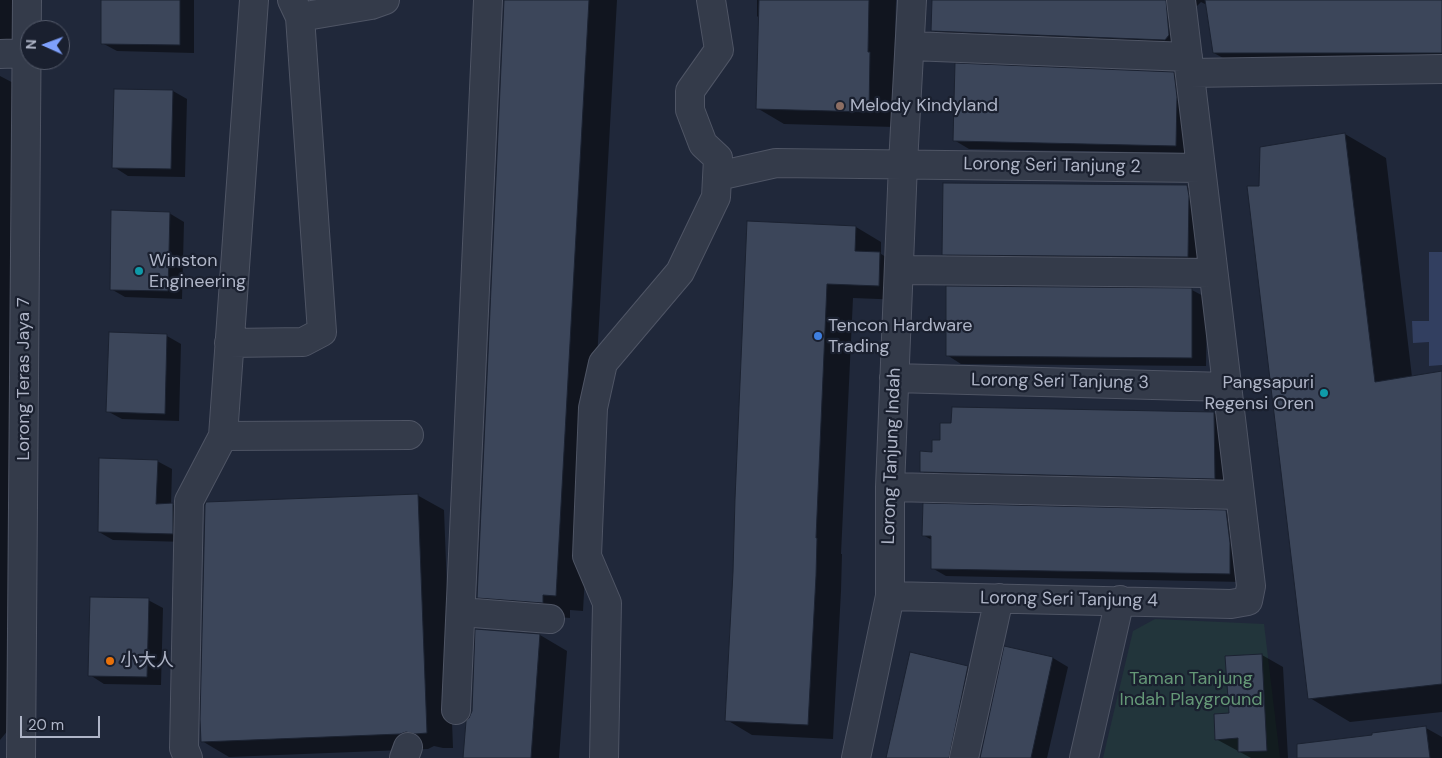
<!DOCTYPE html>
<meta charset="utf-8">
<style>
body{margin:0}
#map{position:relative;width:1442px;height:758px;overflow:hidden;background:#20283a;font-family:"DM Sans",sans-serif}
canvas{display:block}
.north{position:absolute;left:20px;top:20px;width:50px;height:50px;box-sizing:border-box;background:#1a202f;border:1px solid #565c6c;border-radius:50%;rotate:272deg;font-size:14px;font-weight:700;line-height:20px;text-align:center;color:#afb5c7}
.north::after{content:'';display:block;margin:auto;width:18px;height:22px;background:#7ea0fc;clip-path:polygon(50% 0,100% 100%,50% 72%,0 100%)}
.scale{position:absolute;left:20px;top:716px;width:80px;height:22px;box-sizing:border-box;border:2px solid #afb5c7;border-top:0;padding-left:6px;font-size:15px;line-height:18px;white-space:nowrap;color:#afb5c7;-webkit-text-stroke:4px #1a202f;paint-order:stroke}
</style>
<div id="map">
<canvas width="1442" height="758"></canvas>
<div class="north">N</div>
<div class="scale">20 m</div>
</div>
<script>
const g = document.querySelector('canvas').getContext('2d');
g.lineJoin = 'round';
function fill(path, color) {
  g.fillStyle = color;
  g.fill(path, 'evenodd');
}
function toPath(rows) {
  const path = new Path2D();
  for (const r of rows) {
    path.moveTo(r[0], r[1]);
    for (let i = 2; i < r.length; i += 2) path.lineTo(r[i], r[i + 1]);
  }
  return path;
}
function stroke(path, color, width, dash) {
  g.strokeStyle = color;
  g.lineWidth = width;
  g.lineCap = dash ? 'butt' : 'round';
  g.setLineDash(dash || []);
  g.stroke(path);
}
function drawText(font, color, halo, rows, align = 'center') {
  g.font = font + ' "DM Sans","Noto Sans SC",sans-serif';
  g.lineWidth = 4.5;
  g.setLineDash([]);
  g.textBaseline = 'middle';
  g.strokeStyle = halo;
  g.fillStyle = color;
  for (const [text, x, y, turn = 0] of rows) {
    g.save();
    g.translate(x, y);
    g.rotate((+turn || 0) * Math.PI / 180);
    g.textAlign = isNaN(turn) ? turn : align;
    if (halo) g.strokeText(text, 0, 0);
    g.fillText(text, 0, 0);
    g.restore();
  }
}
const green = toPath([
 [1155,619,1264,624,1280,758,1103,758,1133,631]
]);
const water = toPath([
 [1429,252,1442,252,1442,365,1429,366,1429,342,1413,343,1412,321,1429,321]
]);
const shadow = toPath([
 [0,0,23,0,26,41,0,42],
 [103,0,194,0,194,53,117,51,102,43],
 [505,0,617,0,583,611,570,610,570,618,505,612,478,597],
 [757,0,896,0,894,68,897,69,895,127,784,124,757,108,759,18,757,16],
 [934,0,1442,0,1442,69,1241,68,1214,53,1207,5,1201,2,1193,10,1196,50,959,46,932,30],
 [1174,73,1188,82,1190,153,969,149,954,140],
 [0,76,23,88,14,723,0,740],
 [173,91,187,99,185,177,128,176,114,167],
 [1345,134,1386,158,1412,377,1442,372,1442,712,1350,722,1310,698,1260,187],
 [1187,187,1202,195,1202,265,958,262,943,254],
 [169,213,184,222,182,299,125,297,111,289],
 [748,223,856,227,881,242,881,254,905,268,904,300,853,298,841,554,842,554,841,591,833,739,752,735,727,720],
 [948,287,1192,290,1207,298,1206,366,961,364,947,355],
 [167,336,181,344,179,421,122,419,107,411],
 [953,408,1214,413,1229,422,1229,486,936,480,921,471,952,425],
 [157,461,172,469,171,505,173,505,188,513,187,542,113,540,99,532],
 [417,495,444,510,453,748,443,748,434,746,428,749,229,757,202,741],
 [1226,512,1241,520,1244,582,946,576,932,568,932,540,923,535],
 [148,600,163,608,161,685,104,684,90,675],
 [476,630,540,635,567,651,559,758,465,758,473,711],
 [1005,648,1053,658,1068,667,1047,758,981,758],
 [1262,655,1283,667,1288,758,1251,758,1216,739],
 [968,667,982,676,964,758,887,758],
 [1426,728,1442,737,1442,758,1301,758,1373,736]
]);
const building = toPath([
 [101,0,180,0,180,45,101,44,101,0],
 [504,0,589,0,556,596,543,595,543,603,477,598,504,0],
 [759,0,869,0,868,52,870,52,869,112,756,109,759,0],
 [932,0,1166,0,1169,35,1165,40,931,31,932,0],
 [1205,0,1442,0,1442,53,1213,53,1205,0],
 [955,63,1174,72,1177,97,1176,146,953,141,955,63],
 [114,89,173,90,171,169,112,168,114,89],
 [1345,133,1375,382,1442,371,1442,684,1308,699,1247,186,1259,186,1260,147,1345,133],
 [943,183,1187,185,1189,196,1188,257,942,255,943,183],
 [111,210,170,212,168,291,110,290,111,210],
 [747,221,856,226,855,251,880,252,879,286,827,284,816,538,817,538,816,576,808,725,725,721,733,572,735,499,747,221],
 [946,286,1192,288,1192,358,946,356,946,286],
 [109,332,167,334,165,414,106,412,109,332],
 [952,407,1214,412,1215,479,920,472,920,451,932,452,932,440,940,440,940,423,951,423,952,407],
 [99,458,158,460,156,504,173,503,173,534,98,532,99,458],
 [418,494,427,733,415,734,406,732,400,734,201,742,200,719,205,505,206,502,418,494],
 [923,503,1226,510,1230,543,1230,574,931,569,931,536,922,536,923,503],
 [90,597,149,598,147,677,88,676,90,597],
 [475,629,540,634,531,758,463,758,466,721,469,718,472,711,475,629],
 [1004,646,1053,657,1031,758,980,758,1004,646],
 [910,652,968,666,949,758,886,758,910,652],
 [1262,654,1267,751,1238,752,1238,738,1215,740,1214,714,1229,713,1225,656,1262,654],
 [1426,726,1430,758,1297,758,1297,744,1372,735,1372,733,1426,726]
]);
const minor = toPath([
 [300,17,371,5,385,0],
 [911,46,1188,57],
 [0,54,26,53],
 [1190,73,1442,69],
 [718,176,776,163,1201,168],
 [899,270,1213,273],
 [229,343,303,342,322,332,300,17,292,0],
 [894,378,1227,387],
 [223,436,409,435],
 [890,487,1240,495],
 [890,596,1231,604,1248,601,1251,586,1181,0],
 [461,612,550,619],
 [456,710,488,0],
 [21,758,27,0],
 [188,758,184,748,189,501,223,436,254,0],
 [404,758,408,747],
 [604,758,607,603,587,556,593,408,603,363,680,272,716,197,718,158,703,144,690,110,690,91,719,50,711,0],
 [856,758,890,596,890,487,903,164,912,0],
 [964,758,999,598],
 [1084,758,1120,600]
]);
const markers = [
 [840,106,5,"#8d6e63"],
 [139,271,5,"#0f9aa8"],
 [818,336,5,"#3f7fe0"],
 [1324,393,5,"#0f9aa8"],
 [110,661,5,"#e8710a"]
];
const poiNames = [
 ["Melody Kindyland",850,106],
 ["Winston",149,261],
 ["Engineering",149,282],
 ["Tencon Hardware",828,326],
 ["Trading",828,347],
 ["Pangsapuri",1314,383,"right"],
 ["Regensi Oren",1314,404,"right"],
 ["小大人",120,661]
];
const streetNames = [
 ["Lorong Seri Tanjung 2",1052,166,1],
 ["Lorong Teras Jaya 7",24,379,-90],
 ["Lorong Seri Tanjung 3",1060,382,1],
 ["Lorong Tanjung Indah",892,456,-88],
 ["Lorong Seri Tanjung 4",1069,600,1]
];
const parkNames = [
 ["Taman Tanjung",1191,679],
 ["Indah Playground",1191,700]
];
fill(green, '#22353b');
fill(water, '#323f60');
fill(shadow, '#0007');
fill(building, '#3c465a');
stroke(building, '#1b2231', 1);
stroke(minor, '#4f5565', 30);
stroke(minor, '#343b4a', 28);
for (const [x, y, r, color] of markers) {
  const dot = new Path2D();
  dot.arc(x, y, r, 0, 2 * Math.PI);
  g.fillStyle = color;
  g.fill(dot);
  stroke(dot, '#1a202f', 2);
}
drawText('18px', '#afb5c7', '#1a202f', poiNames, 'left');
drawText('18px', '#afb5c7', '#1a202f', streetNames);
drawText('18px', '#659877', '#1a202f', parkNames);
</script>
